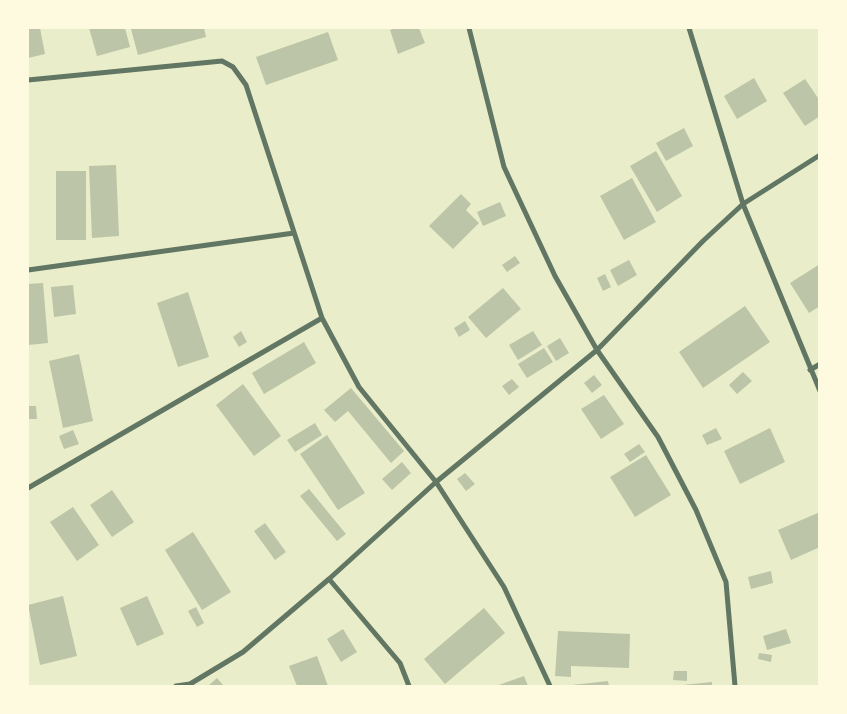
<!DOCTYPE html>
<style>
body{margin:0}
#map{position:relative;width:847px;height:714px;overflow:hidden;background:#e9edc9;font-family:"Work Sans",sans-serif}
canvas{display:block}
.frame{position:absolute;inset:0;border:29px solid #fefae0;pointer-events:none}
</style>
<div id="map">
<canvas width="847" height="714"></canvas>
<div class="frame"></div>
</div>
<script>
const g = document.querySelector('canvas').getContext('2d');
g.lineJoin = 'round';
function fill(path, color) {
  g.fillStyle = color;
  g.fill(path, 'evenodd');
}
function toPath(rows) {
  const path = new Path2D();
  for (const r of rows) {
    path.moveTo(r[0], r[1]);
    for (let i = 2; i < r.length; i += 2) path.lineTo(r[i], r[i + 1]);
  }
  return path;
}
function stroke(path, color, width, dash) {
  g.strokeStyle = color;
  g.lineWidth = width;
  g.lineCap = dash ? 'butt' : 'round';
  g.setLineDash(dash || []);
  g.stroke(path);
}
const building = toPath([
 [28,28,40,28,45,54,28,58],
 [89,28,125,28,130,47,97,56],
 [136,28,204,28,206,37,138,55,131,29],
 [396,28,419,28,425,43,398,54,390,30],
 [328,32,338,60,266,85,256,57],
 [754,78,767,101,737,119,724,96],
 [805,79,820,101,820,116,805,126,783,93],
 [684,128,693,146,666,161,656,143],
 [656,151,682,196,657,212,630,166],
 [116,165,119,236,92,238,89,166],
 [56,171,86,171,86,240,56,240],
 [632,178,656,222,624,240,600,196],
 [461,194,471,204,466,210,479,223,453,249,429,226],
 [500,202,506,216,483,226,477,212],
 [515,256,520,263,507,272,502,265],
 [629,260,637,275,618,286,610,270],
 [820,264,820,306,809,313,790,283],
 [605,274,611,287,603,291,597,278],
 [43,283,48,343,28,345,28,284],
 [73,285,76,314,54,317,51,287],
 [503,288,521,309,486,338,468,317],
 [188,292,209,357,178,367,157,303],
 [745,306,770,342,703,388,679,352],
 [465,321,470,330,459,337,454,328],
 [241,331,247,342,239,347,233,337],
 [533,331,542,345,518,360,509,345],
 [560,338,569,353,556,361,547,346],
 [304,342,316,363,264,394,252,373],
 [544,348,553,362,527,378,518,364],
 [79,354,93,421,63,428,49,361],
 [743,372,752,381,737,394,729,385],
 [594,375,602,385,592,393,584,383],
 [512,379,519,387,509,395,502,386],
 [243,384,281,436,254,456,216,405],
 [351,388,404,451,391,463,348,411,335,422,324,410],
 [604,395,624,424,601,439,581,409],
 [28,406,36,406,37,419,28,419],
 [315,423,322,435,295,452,287,440],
 [716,428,722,439,707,445,702,435],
 [770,428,785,462,740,484,724,451],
 [73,430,79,444,64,449,59,436],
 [327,435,365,493,338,510,300,454],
 [639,444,645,452,630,462,624,454],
 [646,455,671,495,635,517,610,477],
 [402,462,411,473,392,490,382,479],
 [465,473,475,484,466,491,457,479],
 [309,489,346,534,337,541,300,496],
 [112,490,134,522,112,537,90,505],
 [73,507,99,545,77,561,50,522],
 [820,512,820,547,791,560,778,530],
 [265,523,286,552,275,560,254,531],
 [193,532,231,592,202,610,165,550],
 [771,571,773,583,751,589,748,577],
 [63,596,77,656,40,665,28,605],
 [147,596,164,634,137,646,120,608],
 [196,607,204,623,197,627,188,611],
 [484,608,505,633,445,684,424,659],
 [343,629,357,652,341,662,327,639],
 [786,629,791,643,767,650,763,636],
 [558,631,630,634,629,668,571,666,571,677,555,676],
 [759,653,772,655,771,662,758,659],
 [317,656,328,686,297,686,289,666],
 [674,671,687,671,687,681,673,680],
 [524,676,528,686,496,686],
 [217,678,223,685,222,686,208,686],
 [608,681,609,686,572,686,572,685],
 [712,682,712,686,683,686,683,685]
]);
const minor = toPath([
 [469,28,504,167,555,276,597,350,658,437,696,510,726,582,735,686],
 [689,28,743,204,820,391],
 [28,80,222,61,233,67,246,85,322,318,359,387,436,482,504,587,550,686],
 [28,270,294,233],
 [810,370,820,364],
 [28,488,322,318],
 [329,579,400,663,409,686],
 [176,686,190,684,243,652,329,579,436,482,597,350,703,241,743,204,820,155]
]);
fill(building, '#bcc5a7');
stroke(minor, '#617663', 5);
</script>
